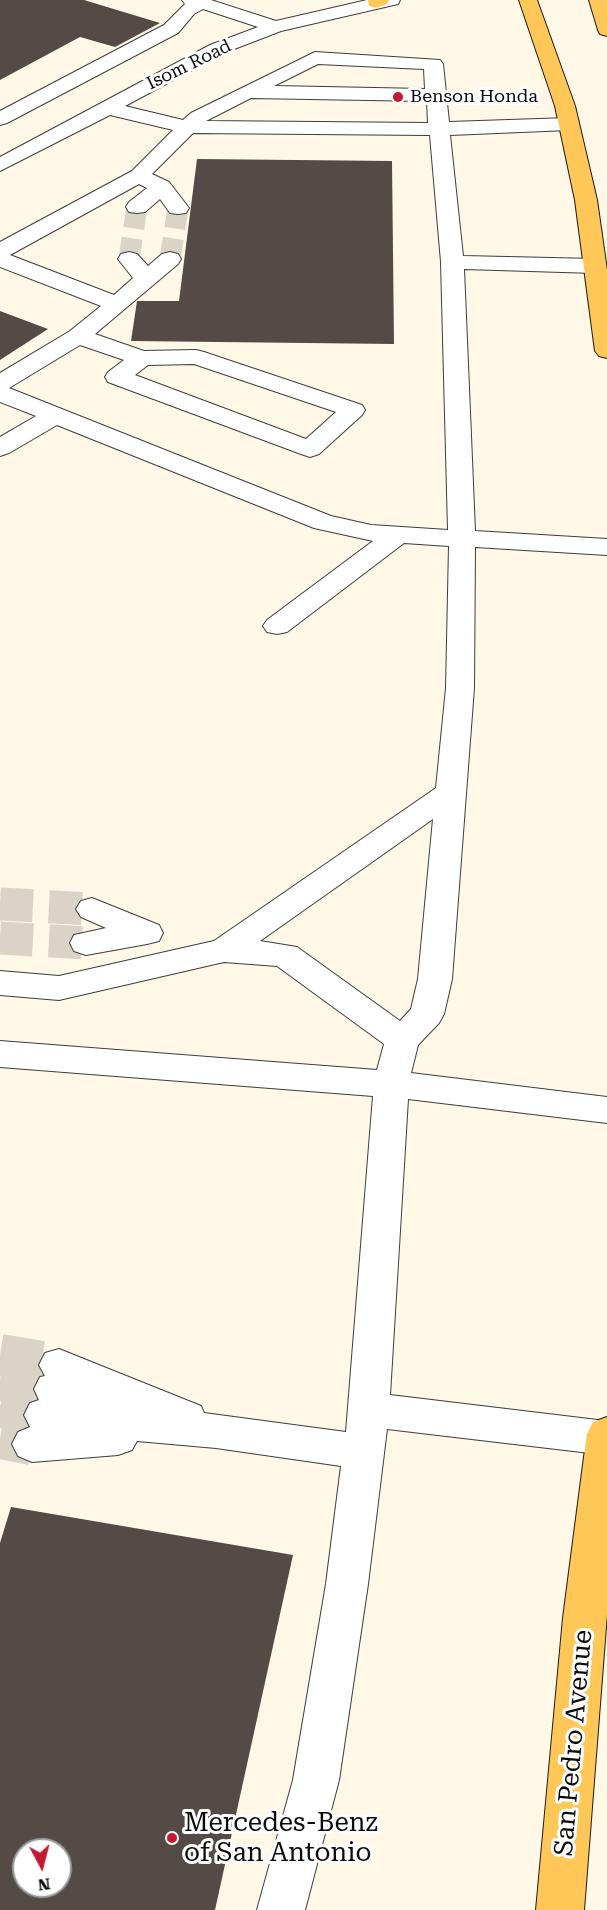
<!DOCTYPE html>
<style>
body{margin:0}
#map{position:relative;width:607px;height:1910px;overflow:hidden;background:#fff8e7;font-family:"Roboto Serif",serif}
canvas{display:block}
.north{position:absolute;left:12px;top:1838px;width:60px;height:60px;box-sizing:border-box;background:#fff;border:2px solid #9d9d9d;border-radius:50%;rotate:173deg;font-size:16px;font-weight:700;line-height:24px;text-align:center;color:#0a0a0a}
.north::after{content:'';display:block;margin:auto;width:21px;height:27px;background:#c31931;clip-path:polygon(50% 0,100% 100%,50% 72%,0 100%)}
</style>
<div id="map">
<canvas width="607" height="1910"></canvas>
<div class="north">N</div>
</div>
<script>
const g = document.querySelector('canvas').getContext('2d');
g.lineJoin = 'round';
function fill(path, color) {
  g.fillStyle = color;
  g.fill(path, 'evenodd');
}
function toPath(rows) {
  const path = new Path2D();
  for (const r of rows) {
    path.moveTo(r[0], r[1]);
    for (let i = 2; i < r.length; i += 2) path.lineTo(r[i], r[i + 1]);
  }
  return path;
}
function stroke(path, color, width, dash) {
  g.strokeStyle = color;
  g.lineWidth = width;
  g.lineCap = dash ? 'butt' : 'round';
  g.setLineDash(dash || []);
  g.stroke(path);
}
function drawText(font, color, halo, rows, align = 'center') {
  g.font = font + ' "Roboto Serif",serif';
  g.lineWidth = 6;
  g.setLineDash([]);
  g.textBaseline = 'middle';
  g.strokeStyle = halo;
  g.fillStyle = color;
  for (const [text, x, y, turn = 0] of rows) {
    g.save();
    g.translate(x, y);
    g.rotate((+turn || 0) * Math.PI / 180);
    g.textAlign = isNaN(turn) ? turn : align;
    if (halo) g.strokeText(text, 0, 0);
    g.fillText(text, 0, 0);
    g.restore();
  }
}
const building = toPath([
 [0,0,84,0,160,23,115,47,80,37,0,80],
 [197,159,392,161,394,344,131,341,137,301,179,301],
 [0,311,48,329,0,360],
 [11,1507,293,1555,215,1910,0,1910,0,1543],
 [24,1850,60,1850,60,1886,24,1886]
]);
const minorTunnelFar2 = toPath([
 [129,259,137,207],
 [170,259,178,208]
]);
const minorTunnelFar1 = toPath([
 [0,904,92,909],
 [0,938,86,943]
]);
const minorTunnel = toPath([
 [0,1355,59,1365],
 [0,1380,54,1389],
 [0,1407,44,1415],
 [0,1438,32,1444]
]);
const minor = toPath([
 [182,0,211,0,276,21,367,0,400,0,398,4,281,31,224,53,125,106,183,120,191,113,315,52,440,60,443,64,449,122,569,118,576,120,579,124,576,128,569,130,450,135,463,256,595,259,603,261,606,266,603,271,595,273,464,269,475,531,607,539,607,555,475,547,474,688,452,979,444,1014,439,1023,418,1045,411,1073,607,1097,607,1123,408,1099,390,1395,606,1421,607,1455,387,1429,368,1584,339,1780,305,1910,257,1910,293,1780,326,1584,341,1466,216,1448,137,1441,132,1450,118,1455,32,1462,18,1456,12,1444,18,1432,30,1427,24,1415,30,1403,39,1400,34,1389,40,1377,45,1376,39,1365,45,1353,59,1349,201,1406,204,1413,346,1432,373,1096,0,1067,0,1041,377,1070,384,1044,277,966,224,962,59,1000,0,995,0,971,59,976,214,941,436,788,446,688,449,546,404,543,287,632,277,634,267,632,263,626,267,620,373,541,314,528,57,425,9,453,0,456,0,437,36,416,0,402,0,373,70,331,101,306,0,267,0,242,132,171,173,130,110,115,0,171,0,157,210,45,258,27,203,9,194,14,178,33,7,123,0,125,0,111,164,25,185,4,182,0],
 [318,64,424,69,425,89,274,86,318,64],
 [251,98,427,101,428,123,206,121,251,98],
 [193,133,430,135,441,262,448,530,371,525,331,516,9,388,80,345,124,360,108,372,105,377,108,382,301,454,310,457,319,454,362,415,365,410,362,405,204,352,196,350,144,351,95,334,178,264,181,259,178,254,170,252,162,254,148,266,137,254,129,252,121,254,118,259,133,278,114,295,10,255,139,184,147,188,129,202,126,207,129,212,137,213,145,212,160,199,170,213,178,214,186,213,189,208,169,182,152,174,193,133],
 [194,364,336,412,306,439,135,375,148,365,194,364],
 [433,819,418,979,411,1009,400,1021,297,947,260,941,433,819],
 [92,898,159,925,163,933,159,941,147,944,86,955,74,951,70,943,74,935,106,928,81,917,76,909,81,901,92,898]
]);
const major = toPath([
 [368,0,389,0,387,4,376,8,369,6,368,0],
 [519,0,537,0,575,106,597,200,607,270,607,358,599,356,595,351,575,200,555,106,519,0],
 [589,0,607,0,607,36,600,34,598,30,589,0],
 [607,1417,607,1614,584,1910,536,1910,563,1618,587,1434,593,1422,607,1417]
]);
const markers = [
 [398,97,6,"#c31931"],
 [172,1838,6,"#c31931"]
];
const farStreetnames = [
 ["Isom Road",189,65,-26]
];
const farPoinames = [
 ["Benson Honda",410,97]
];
const nearStreetnames = [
 ["San Pedro Avenue",574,1743,-85]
];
const nearPoinames = [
 ["Mercedes-Benz",184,1823],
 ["of San Antonio",184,1853]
];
fill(building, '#544a46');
stroke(minorTunnelFar2, '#dad4c6', 21, [21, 10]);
stroke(minorTunnelFar1, '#dad4c6', 33, [33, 16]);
stroke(minorTunnel, '#dad4c6', 42, [42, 21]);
stroke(minor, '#3d3d3d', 2);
stroke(major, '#1b1b1b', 2);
fill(minor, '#fff');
fill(major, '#ffc757');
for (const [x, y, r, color] of markers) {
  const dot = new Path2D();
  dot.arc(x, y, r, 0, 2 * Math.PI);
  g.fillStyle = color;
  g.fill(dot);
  stroke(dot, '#fff', 2);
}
drawText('18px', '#0a0a0a', '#fff', farStreetnames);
drawText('18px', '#0a0a0a', '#fff', farPoinames, 'left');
drawText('26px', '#0a0a0a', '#fff', nearStreetnames);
drawText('26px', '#0a0a0a', '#fff', nearPoinames, 'left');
</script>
